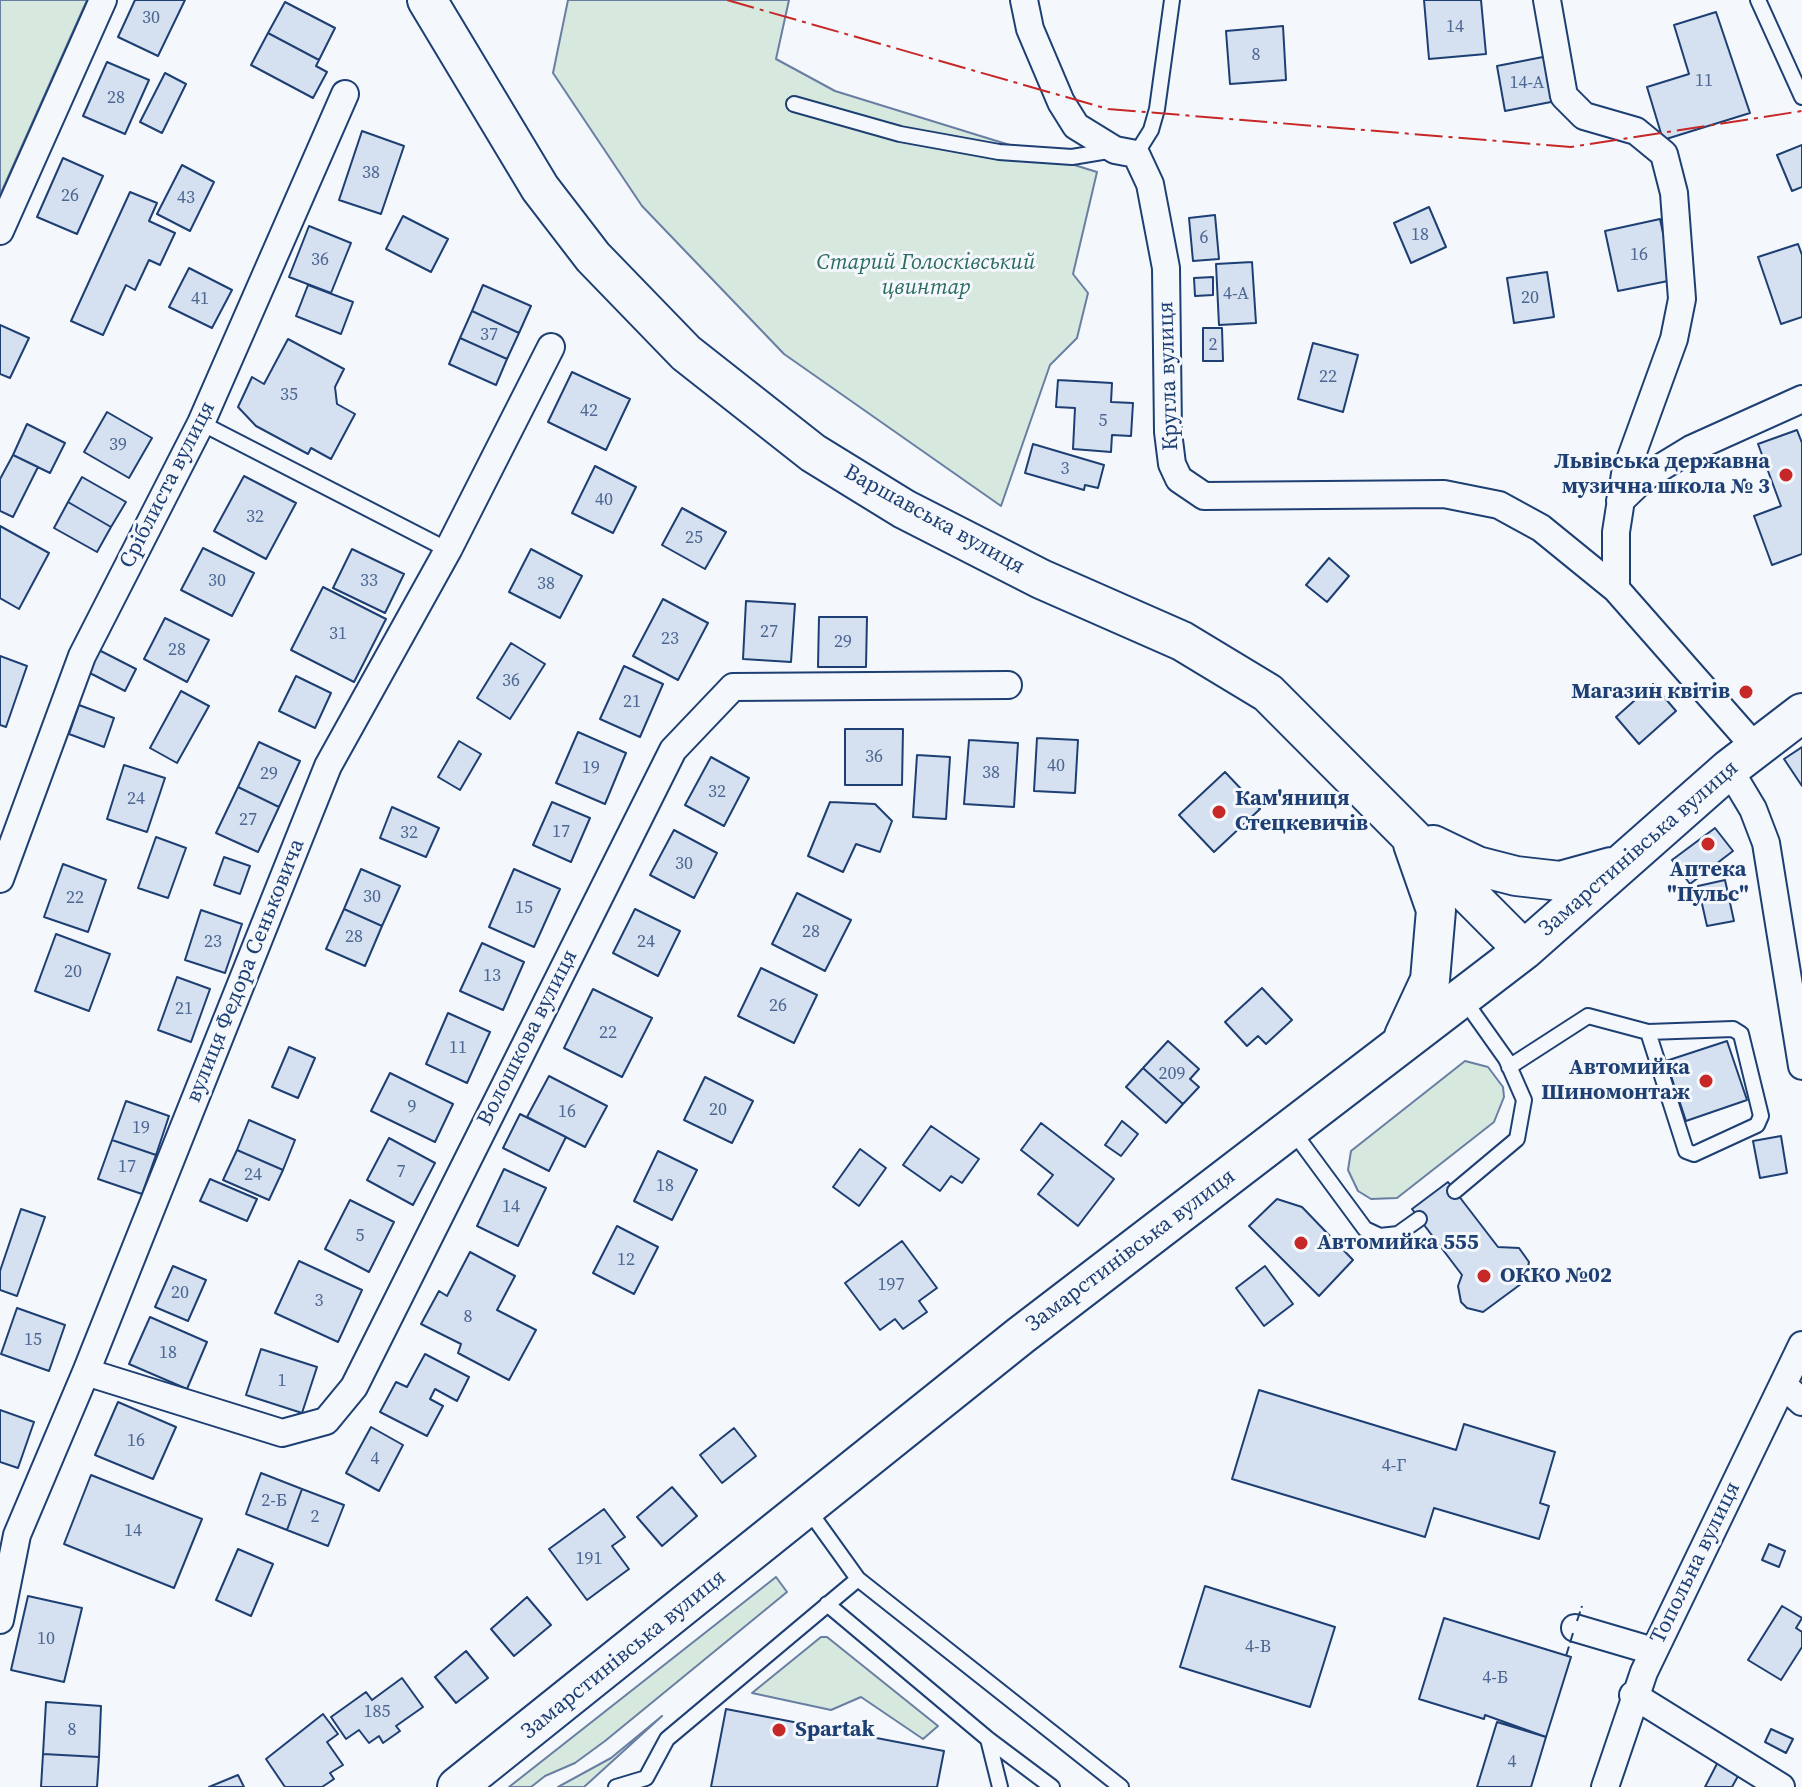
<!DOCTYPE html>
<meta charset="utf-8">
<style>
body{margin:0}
canvas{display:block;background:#f4f7fb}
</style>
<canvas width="1802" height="1787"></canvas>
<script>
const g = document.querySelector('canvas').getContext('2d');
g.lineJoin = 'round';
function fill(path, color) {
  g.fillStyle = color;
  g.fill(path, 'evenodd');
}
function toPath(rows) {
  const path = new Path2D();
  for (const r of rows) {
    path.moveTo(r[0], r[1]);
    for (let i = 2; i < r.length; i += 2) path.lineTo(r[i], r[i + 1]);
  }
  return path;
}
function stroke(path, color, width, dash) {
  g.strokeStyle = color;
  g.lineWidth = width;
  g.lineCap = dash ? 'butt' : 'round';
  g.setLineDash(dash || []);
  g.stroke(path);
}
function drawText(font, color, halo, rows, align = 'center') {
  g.font = font + ' "Source Serif 4",serif';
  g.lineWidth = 6;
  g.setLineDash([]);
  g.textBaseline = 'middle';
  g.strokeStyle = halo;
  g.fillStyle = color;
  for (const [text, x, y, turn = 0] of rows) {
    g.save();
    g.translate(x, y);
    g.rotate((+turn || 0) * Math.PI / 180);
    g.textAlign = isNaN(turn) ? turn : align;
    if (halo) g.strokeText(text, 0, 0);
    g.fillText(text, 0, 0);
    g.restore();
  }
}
const green = toPath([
 [0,0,87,0,0,195,0,0],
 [568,0,789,0,776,59,835,91,1097,172,1073,274,1088,293,1077,338,1050,365,1001,506,784,354,642,206,553,73,568,0],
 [1465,1061,1488,1067,1503,1087,1504,1097,1494,1122,1397,1198,1371,1199,1358,1191,1348,1170,1351,1151,1465,1061],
 [776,1577,787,1592,605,1741,575,1763,545,1776,531,1787,509,1787,776,1577],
 [821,1637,827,1637,938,1726,923,1739,861,1697,831,1710,752,1693,821,1637],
 [662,1716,584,1787,558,1787,611,1758,662,1716]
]);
const building = toPath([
 [135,0,185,0,158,56,118,37,135,0],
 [1424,0,1481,0,1486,54,1429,59,1424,0],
 [285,2,335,28,319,60,268,33,285,2],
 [1716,12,1750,113,1663,140,1647,87,1689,74,1674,25,1716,12],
 [1283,26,1286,80,1230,84,1226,31,1283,26],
 [268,33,319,60,316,66,327,72,313,98,251,65,268,33],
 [1548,56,1556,101,1505,111,1497,66,1548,56],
 [107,62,149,80,125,134,83,116,107,62],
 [165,73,186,84,162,133,140,122,165,73],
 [362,131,404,146,381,214,339,200,362,131],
 [1802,145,1802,187,1792,191,1777,155,1802,145],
 [63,158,103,176,77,234,37,217,63,158],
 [182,165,214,182,190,231,157,214,182,165],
 [130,192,157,203,149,221,175,233,160,265,149,260,135,290,126,285,103,335,71,321,130,192],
 [1429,207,1446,247,1411,263,1394,223,1429,207],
 [1215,215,1219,259,1193,261,1189,218,1215,215],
 [403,216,448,239,431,272,386,249,403,216],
 [1660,219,1673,280,1618,291,1605,231,1660,219],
 [309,226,351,243,331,293,289,277,309,226],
 [1798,244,1802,255,1802,317,1781,324,1758,257,1798,244],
 [1252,262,1256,323,1219,325,1216,264,1252,262],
 [189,268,232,290,212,328,169,307,189,268],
 [1547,272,1554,317,1514,323,1507,278,1547,272],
 [1213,277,1213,295,1195,296,1194,278,1213,277],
 [308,285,353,302,341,334,296,316,308,285],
 [483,285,531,306,519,333,472,311,483,285],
 [472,311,519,333,507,359,460,338,472,311],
 [0,325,29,338,10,378,0,374,0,325],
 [1203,328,1222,328,1223,361,1203,361,1203,328],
 [460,338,507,359,496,385,449,364,460,338],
 [288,339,344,369,335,387,337,404,355,414,331,459,311,448,308,454,256,426,238,407,252,377,264,384,288,339],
 [1313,343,1358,355,1343,412,1298,399,1313,343],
 [572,372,630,399,606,450,548,422,572,372],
 [1058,380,1112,383,1111,402,1133,403,1131,436,1112,435,1111,452,1073,449,1075,408,1056,407,1058,380],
 [107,412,152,438,129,478,84,452,107,412],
 [27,424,65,443,50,473,13,455,27,424],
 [1797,430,1802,443,1802,554,1772,565,1754,516,1781,506,1758,444,1797,430],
 [1033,444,1104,465,1098,488,1085,485,1084,490,1025,473,1033,444],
 [13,455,38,467,13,517,0,511,0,479,13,455],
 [595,466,636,487,613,533,572,513,595,466],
 [244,476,296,503,266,559,214,531,244,476],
 [82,477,126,502,111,527,68,502,82,477],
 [68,502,111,527,97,552,54,528,68,502],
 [682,508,726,532,705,569,662,545,682,508],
 [0,526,49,553,19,609,0,598,0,526],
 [203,548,254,573,232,616,181,590,203,548],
 [352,549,404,574,385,613,333,588,352,549],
 [531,549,582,576,560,618,509,592,531,549],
 [1329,558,1349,576,1327,602,1306,585,1329,558],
 [323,587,386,619,354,682,291,650,323,587],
 [663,599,708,623,678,680,633,656,663,599],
 [746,601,795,604,791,662,743,659,746,601],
 [819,617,867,617,866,667,818,667,819,617],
 [165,618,209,640,187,682,144,659,165,618],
 [511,643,545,664,510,719,477,698,511,643],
 [95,648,136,669,125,691,84,670,95,648],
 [0,656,27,666,6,727,0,725,0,656],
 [624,666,663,684,640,737,600,719,624,666],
 [296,676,331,693,315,728,279,711,296,676],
 [1653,684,1676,711,1639,744,1616,717,1653,684],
 [181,691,209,706,177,763,150,748,181,691],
 [79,705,114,718,104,747,69,734,79,705],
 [845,729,903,729,902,785,845,785,845,729],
 [578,732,626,753,605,804,556,783,578,732],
 [1037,738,1078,740,1075,793,1034,791,1037,738],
 [969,740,1018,743,1014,807,964,804,969,740],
 [459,741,481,754,460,790,438,777,459,741],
 [259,742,300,761,279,807,238,787,259,742],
 [1802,747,1802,786,1784,759,1802,747],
 [917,755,950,757,946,819,913,817,917,755],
 [711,757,749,778,724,826,685,805,711,757],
 [124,765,165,778,147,832,107,819,124,765],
 [1225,772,1260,809,1214,852,1179,815,1225,772],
 [238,787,279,807,258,852,216,833,238,787],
 [552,802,590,818,571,862,533,845,552,802],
 [830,802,875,804,892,821,880,852,856,844,843,872,808,856,830,802],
 [392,807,439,828,426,857,380,838,392,807],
 [1715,828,1733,851,1690,884,1672,860,1715,828],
 [674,830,717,853,694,898,650,875,674,830],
 [156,837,186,848,168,898,138,888,156,837],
 [224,857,250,866,240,894,214,885,224,857],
 [63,864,106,880,88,932,44,917,63,864],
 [361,869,400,886,382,926,344,909,361,869],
 [514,869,560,889,534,947,489,927,514,869],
 [1725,880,1734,921,1707,926,1698,886,1725,880],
 [797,893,851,920,825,971,772,944,797,893],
 [344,909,382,926,365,966,326,949,344,909],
 [635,909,680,931,658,976,613,953,635,909],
 [201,910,242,924,225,973,185,960,201,910],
 [56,934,110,954,89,1011,35,991,56,934],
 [482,943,524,962,503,1010,460,991,482,943],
 [761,968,817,995,794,1043,738,1016,761,968],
 [177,977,210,989,191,1042,158,1030,177,977],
 [1262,988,1292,1020,1266,1044,1258,1036,1247,1046,1225,1022,1262,988],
 [593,989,652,1018,622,1077,564,1048,593,989],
 [448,1013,490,1032,467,1083,426,1064,448,1013],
 [1168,1041,1199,1069,1190,1079,1199,1087,1183,1104,1143,1068,1168,1041],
 [1727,1041,1747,1100,1686,1121,1666,1061,1727,1041],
 [289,1047,315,1058,298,1098,272,1087,289,1047],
 [1143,1068,1183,1104,1166,1123,1126,1087,1143,1068],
 [390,1073,453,1104,435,1142,371,1111,390,1073],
 [549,1076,607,1106,585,1147,527,1117,549,1076],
 [705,1077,753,1101,732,1143,684,1120,705,1077],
 [126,1101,169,1116,156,1155,112,1140,126,1101],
 [520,1114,566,1137,549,1171,503,1148,520,1114],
 [249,1120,295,1140,283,1170,237,1150,249,1120],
 [1122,1121,1138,1134,1121,1156,1105,1145,1122,1121],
 [1041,1123,1114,1179,1078,1226,1038,1194,1053,1175,1021,1150,1041,1123],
 [931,1126,979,1159,962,1183,951,1176,940,1191,903,1165,931,1126],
 [1781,1136,1787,1173,1760,1178,1753,1141,1781,1136],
 [389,1138,435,1163,413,1205,367,1180,389,1138],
 [112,1140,156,1155,142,1194,98,1179,112,1140],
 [860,1149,886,1168,859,1206,833,1187,860,1149],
 [237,1150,283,1170,269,1200,223,1180,237,1150],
 [658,1151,697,1170,672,1220,634,1201,658,1151],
 [504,1169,546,1188,518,1246,477,1226,504,1169],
 [210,1179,257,1199,247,1221,200,1201,210,1179],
 [1448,1182,1498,1247,1519,1248,1529,1262,1525,1281,1483,1312,1467,1308,1461,1302,1458,1286,1462,1275,1412,1209,1448,1182],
 [1277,1199,1302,1207,1353,1260,1319,1296,1249,1226,1277,1199],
 [350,1200,394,1222,369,1272,325,1249,350,1200],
 [21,1209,45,1217,17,1296,0,1290,0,1271,21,1209],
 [617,1226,658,1247,634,1294,593,1273,617,1226],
 [902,1241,937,1288,919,1301,927,1312,903,1329,895,1319,880,1330,845,1283,902,1241],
 [470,1252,515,1276,497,1310,536,1330,509,1380,458,1353,461,1344,421,1324,439,1291,447,1296,470,1252],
 [299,1261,362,1290,338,1342,275,1313,299,1261],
 [173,1266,206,1280,188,1321,155,1307,173,1266],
 [1265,1266,1293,1304,1264,1326,1236,1288,1265,1266],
 [17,1308,65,1325,49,1371,1,1354,17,1308],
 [150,1317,207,1342,187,1389,129,1364,150,1317],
 [261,1349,317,1367,302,1413,246,1395,261,1349],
 [425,1354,469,1377,457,1401,435,1389,430,1399,443,1406,427,1436,380,1412,396,1382,407,1387,425,1354],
 [1259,1390,1456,1450,1464,1424,1555,1452,1540,1503,1549,1506,1539,1539,1434,1508,1425,1537,1232,1479,1259,1390],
 [118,1402,176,1427,153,1479,95,1455,118,1402],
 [0,1410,34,1422,18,1468,0,1462,0,1410],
 [371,1427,403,1445,379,1491,346,1473,371,1427],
 [734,1428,756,1456,722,1483,700,1455,734,1428],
 [261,1473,302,1489,287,1530,246,1514,261,1473],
 [91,1475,202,1519,174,1588,64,1544,91,1475],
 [672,1487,697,1516,662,1546,637,1517,672,1487],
 [302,1489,344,1505,328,1546,287,1530,302,1489],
 [604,1509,625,1537,612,1546,629,1569,587,1600,549,1549,604,1509],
 [1769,1544,1785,1551,1779,1567,1762,1560,1769,1544],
 [238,1549,273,1564,251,1616,216,1600,238,1549],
 [1205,1586,1335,1627,1310,1707,1180,1667,1205,1586],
 [28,1596,82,1608,64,1682,11,1670,28,1596],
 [527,1597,551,1625,514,1656,491,1629,527,1597],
 [1782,1606,1802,1618,1796,1628,1802,1632,1802,1647,1781,1680,1748,1660,1782,1606],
 [1444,1618,1571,1657,1546,1737,1485,1715,1484,1719,1419,1699,1444,1618],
 [466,1651,488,1678,456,1703,435,1677,466,1651],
 [402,1678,423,1707,396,1726,400,1731,383,1743,379,1736,369,1743,359,1730,346,1739,331,1717,366,1692,372,1700,402,1678],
 [46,1702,101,1706,99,1757,43,1754,46,1702],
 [726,1709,944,1751,937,1787,711,1787,726,1709],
 [323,1714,338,1734,327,1742,343,1765,330,1773,334,1779,322,1787,285,1787,266,1759,323,1714],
 [1497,1722,1546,1737,1531,1787,1477,1787,1497,1722],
 [1771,1729,1793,1739,1786,1753,1765,1742,1771,1729],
 [43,1754,99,1757,97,1787,41,1787,43,1754],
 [1721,1756,1743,1767,1732,1787,1705,1787,1721,1756],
 [238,1775,244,1787,209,1787,238,1775]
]);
const lane = toPath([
 [1758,0,1802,97],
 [794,104,900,134,999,152,1072,157,1114,150],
 [1136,154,1151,130,1157,109,1172,0],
 [201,423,448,550],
 [1509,1067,1588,1016,1648,1032,1733,1029,1741,1034,1761,1116,1757,1125,1694,1154,1686,1151,1648,1032],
 [1292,1130,1365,1229,1380,1236,1398,1234,1419,1219],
 [1455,1191,1517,1139,1524,1100,1506,1059,1462,997],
 [807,1508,858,1579,1121,1787],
 [827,1604,988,1739,1052,1787],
 [988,1739,1000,1787],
 [616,1787,646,1778,667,1739,858,1579]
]);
const street = toPath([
 [1024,0,1030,29,1061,102,1076,126,1115,150,1136,154,1150,184,1166,268,1168,432,1172,464,1179,479,1204,496,1444,494,1499,505,1541,528,1616,589,1755,747],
 [1547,0,1564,96,1584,116,1636,131,1664,154,1674,193,1682,299,1674,339,1625,474,1616,532,1616,589],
 [0,231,103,0],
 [1620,501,1645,477,1691,449,1802,399],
 [1729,769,1753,809,1766,843,1802,1066],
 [0,879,82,656,201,423,345,94],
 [86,1372,282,1433,326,1421,354,1387,673,750,733,687,1008,685],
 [1783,1385,1802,1402],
 [0,1620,17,1535,86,1372,328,766,448,550,551,347],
 [1575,1628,1653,1651],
 [1633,1695,1781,1787],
 [1605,1787,1644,1672,1802,1345]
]);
const secondary = toPath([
 [427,0,540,188,593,257,686,353,813,453,904,509,1041,579,1182,641,1268,693,1524,950],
 [1433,845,1477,866,1516,876,1560,881,1611,867],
 [1404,1036,1430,980,1436,910,1413,844],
 [457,1787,1020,1336,1524,950,1729,769,1802,713]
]);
const fence = toPath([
 [1577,1621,1582,1606],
 [1566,1656,1573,1633]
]);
const power = toPath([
 [727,0,1108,109,1571,147,1802,111]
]);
const markers = [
 [1786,475,8,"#c62828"],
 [1746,692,8,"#c62828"],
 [1219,812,8,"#c62828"],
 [1708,844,8,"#c62828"],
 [1706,1081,8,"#c62828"],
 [1301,1243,8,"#c62828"],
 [1484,1276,8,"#c62828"],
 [779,1730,8,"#c62828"]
];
const numberNames = [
 ["30",151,18],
 ["14",1455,27],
 ["8",1256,55],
 ["11",1704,81],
 ["14-А",1527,83],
 ["28",116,98],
 ["38",371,173],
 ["26",70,196],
 ["43",186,198],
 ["18",1420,235],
 ["6",1204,238],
 ["16",1639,255],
 ["36",320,260],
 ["4-А",1236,294],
 ["20",1530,298],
 ["41",200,299],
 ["37",489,335],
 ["2",1213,345],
 ["22",1328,377],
 ["35",289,395],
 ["42",589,411],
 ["5",1103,421],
 ["39",118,445],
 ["3",1065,469],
 ["40",604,500],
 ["32",255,517],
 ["25",694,538],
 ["30",217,581],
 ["33",369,581],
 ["38",546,584],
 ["27",769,632],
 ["31",338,634],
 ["23",670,639],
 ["29",843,642],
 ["28",177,650],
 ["36",511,681],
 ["21",632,702],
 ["36",874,757],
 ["40",1056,766],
 ["19",591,768],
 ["38",991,773],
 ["29",269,774],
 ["32",717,792],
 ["24",136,799],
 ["27",248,820],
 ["17",561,832],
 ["32",409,833],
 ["30",684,864],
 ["30",372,897],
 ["22",75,898],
 ["15",524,908],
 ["28",811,932],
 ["28",354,937],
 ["23",213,942],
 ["24",646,942],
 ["20",73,972],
 ["13",492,976],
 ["26",778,1006],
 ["21",184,1009],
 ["22",608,1033],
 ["11",458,1048],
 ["209",1172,1074],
 ["9",412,1107],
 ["20",718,1110],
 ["16",567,1112],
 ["19",141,1128],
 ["17",127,1167],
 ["7",401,1172],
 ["24",253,1175],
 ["18",665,1186],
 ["14",511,1207],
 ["5",360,1236],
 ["12",626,1260],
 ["197",891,1285],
 ["20",180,1293],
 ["3",319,1301],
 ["8",468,1317],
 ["15",33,1340],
 ["18",168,1353],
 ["1",282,1381],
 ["16",136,1441],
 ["4",375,1459],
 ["4-Г",1394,1466],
 ["2-Б",274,1501],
 ["2",315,1517],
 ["14",133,1531],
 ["191",589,1559],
 ["10",46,1639],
 ["4-В",1258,1647],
 ["4-Б",1495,1678],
 ["185",377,1712],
 ["8",72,1730],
 ["4",1512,1762]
];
const parkNames = [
 ["Старий Голосківський",926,263],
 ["цвинтар",926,288]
];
const streetNames = [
 ["Кругла вулиця",1169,376,-92],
 ["Сріблиста вулиця",168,485,-63],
 ["Варшавська вулиця",934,520,29],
 ["Замарстинівська вулиця",1639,849,-41],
 ["вулиця Федора Сеньковича",246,971,-68],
 ["Волошкова вулиця",528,1038,-63],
 ["Замарстинівська вулиця",1131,1251,-37],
 ["Топольна вулиця",1696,1563,-64],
 ["Замарстинівська вулиця",624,1655,-39]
];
const poiNames = [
 ["Львівська державна",1770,462,"right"],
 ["музична школа № 3",1770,487,"right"],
 ["Магазин квітів",1730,692,"right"],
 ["Кам'яниця",1235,799],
 ["Стецкевичів",1235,824],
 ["Аптека",1708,870,"center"],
 ["\"Пульс\"",1708,895,"center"],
 ["Автомийка",1690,1068,"right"],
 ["Шиномонтаж",1690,1093,"right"],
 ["Автомийка 555",1317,1243],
 ["ОККО №02",1500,1276],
 ["Spartak",795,1730]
];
fill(green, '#d7e8df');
stroke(green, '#687fa3', 2);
fill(building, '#d5e0f0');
stroke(building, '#1d3f73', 2);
stroke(lane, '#1d3f73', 18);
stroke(street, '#1d3f73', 30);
stroke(secondary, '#1d3f73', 42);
stroke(lane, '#f4f7fb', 14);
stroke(street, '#f4f7fb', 26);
stroke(secondary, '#f4f7fb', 38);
stroke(fence, '#1d3f73', 2, [10, 4]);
stroke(power, '#c62828', 2, [28, 6, 4, 6]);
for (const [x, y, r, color] of markers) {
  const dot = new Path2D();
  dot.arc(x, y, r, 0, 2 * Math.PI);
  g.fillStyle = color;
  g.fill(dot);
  stroke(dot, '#f4f7fb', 3);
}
drawText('18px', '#4b6792', null, numberNames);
drawText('italic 22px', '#2c6c60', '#f4f7fb', parkNames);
drawText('22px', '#1d3f73', '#f4f7fb', streetNames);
drawText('bold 22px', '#1d3f73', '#f4f7fb', poiNames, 'left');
</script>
